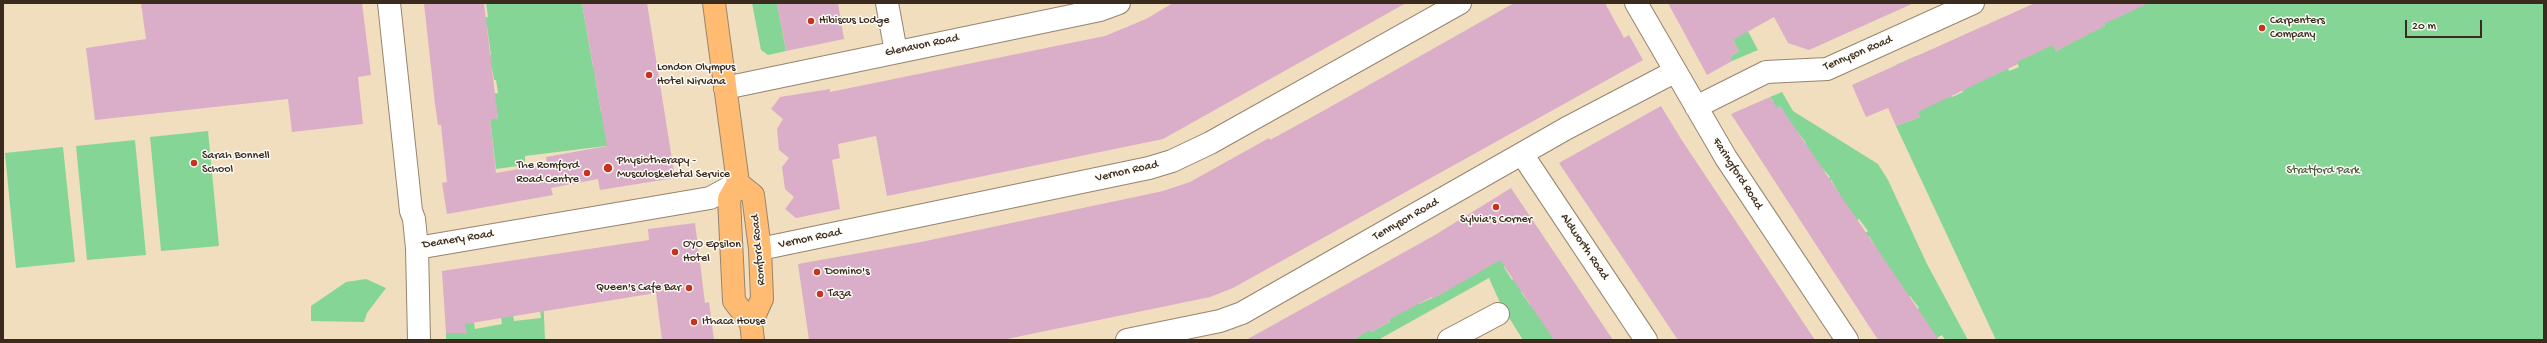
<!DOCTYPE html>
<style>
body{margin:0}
#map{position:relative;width:2547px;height:343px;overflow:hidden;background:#f1debf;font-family:"Gochi Hand",sans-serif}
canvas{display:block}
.frame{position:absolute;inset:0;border:4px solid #3b2a1e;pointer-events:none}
.scale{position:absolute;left:2405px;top:20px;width:77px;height:18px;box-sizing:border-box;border:2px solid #3b2a1e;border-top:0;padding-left:5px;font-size:12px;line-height:14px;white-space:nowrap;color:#3b2a1e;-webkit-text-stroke:3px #fdfcf7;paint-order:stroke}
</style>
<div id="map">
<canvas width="2547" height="343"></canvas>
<div class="frame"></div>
<div class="scale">20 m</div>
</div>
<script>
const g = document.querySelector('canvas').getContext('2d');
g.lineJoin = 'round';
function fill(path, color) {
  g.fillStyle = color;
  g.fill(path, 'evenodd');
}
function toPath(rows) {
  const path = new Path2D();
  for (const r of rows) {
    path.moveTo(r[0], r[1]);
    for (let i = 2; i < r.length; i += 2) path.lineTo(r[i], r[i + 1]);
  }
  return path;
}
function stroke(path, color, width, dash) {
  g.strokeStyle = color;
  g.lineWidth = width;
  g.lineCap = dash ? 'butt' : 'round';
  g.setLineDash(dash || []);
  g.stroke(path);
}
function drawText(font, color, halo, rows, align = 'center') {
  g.font = font + ' "Gochi Hand",sans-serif';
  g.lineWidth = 3;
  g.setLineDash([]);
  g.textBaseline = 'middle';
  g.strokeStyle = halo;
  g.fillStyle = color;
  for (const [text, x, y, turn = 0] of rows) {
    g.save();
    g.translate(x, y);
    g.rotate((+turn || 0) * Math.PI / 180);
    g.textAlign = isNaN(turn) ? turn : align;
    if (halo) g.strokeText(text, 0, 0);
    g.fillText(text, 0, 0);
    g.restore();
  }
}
const green = toPath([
 [486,3,582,3,593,67,621,63,595,77,601,112,628,108,622,144,525,156,525,165,496,169,490,119,498,119,496,106,468,97,498,93,496,80,494,80,492,68,480,69,463,59,491,55,487,27,458,21,488,17],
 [752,3,777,3,786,51,768,55,761,50],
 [1733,3,1758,50,1732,61,1730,57,1739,51,1733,40],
 [2149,3,2544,3,2544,340,1996,340,1896,126,1920,117,1896,65,1916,56,1933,93,1950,93,1952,97,1963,92,1960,86,2004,60,2009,71,2019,67,2010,46,2025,58,2044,49,2046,29,2056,51,2075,41,2066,20,2105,26,2096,6],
 [1782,92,1793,111,1878,164,1888,180,1927,264,1968,340,1945,340,1942,335,1933,340,1909,315,1919,308,1910,296,1909,297,1862,266,1880,254,1869,236,1850,249,1848,245,1868,231,1859,219,1856,221,1834,196,1839,193,1831,180,1825,184,1823,182,1830,177,1802,146,1806,143,1797,131,1795,132,1780,106,1763,117,1769,104,1773,101,1770,97],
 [208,131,219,246,161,251,150,137],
 [135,140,146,255,87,260,76,146],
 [63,147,75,262,16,268,5,153],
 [1477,248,1511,263,1504,267,1512,280,1533,266,1527,288,1521,292,1530,305,1540,299,1557,340,1523,340,1501,305,1489,278,1378,340,1353,340,1361,335,1359,311,1371,332,1390,322,1378,301,1419,304,1443,293,1437,282,1474,275,1479,272,1477,267],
 [366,279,386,288,367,313,364,322,311,321,311,306,346,282],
 [543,292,545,340,446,340,446,333,459,333,459,306,471,304,475,329,502,324,498,299,511,297,514,321,541,318,538,293]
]);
const building = toPath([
 [141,3,362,3,371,75,358,77,363,124,292,132,288,99,95,120,86,48,146,39],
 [424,3,484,3,498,119,490,119,496,173,547,164,546,157,607,146,582,3,647,3,675,178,600,190,598,179,551,188,553,195,447,214,442,183,447,182,441,125,438,125,435,104],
 [777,3,838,3,844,39,786,51],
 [1173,3,1406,3,1163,139,887,196,876,136,838,144,840,158,832,160,840,209,796,218,785,209,794,197,785,189,782,167,789,158,779,150,777,129,783,119,771,109,780,97,830,89,830,92,1105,36,1146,19],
 [1514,3,1605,3,1624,38,1629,35,1643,60,1233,288,1210,297,1002,340,809,340,798,264,921,242,1116,201,1163,191,1190,182,1269,138,1270,140,1323,111],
 [1668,3,1914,3,1809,50,1788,43,1774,17,1733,40,1739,51,1730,57,1732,61,1707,75],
 [2035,3,2149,3,2104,24,2105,26,2056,51,2053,45,2017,62,2018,64,1918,112,1920,117,1896,126,1888,108,1866,117,1852,85],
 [1770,97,1777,108,1780,106,1939,340,1878,340,1731,114],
 [1661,106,1681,139,1815,340,1678,340,1559,163],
 [1511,188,1613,340,1554,340,1500,260,1433,299,1432,297,1388,320,1390,322,1371,332,1370,330,1353,340,1246,340,1435,235],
 [695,223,705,303,709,302,714,340,662,340,656,293,465,324,467,333,446,333,442,271,649,240,648,229]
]);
const street = toPath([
 [389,3,411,211,414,219,417,248,419,340],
 [887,3,896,52],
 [1636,3,1726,158,1847,340],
 [725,88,1100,10,1119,3],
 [1696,107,1766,72,1827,69,1973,3],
 [1522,154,1646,340],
 [417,248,710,198,738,183],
 [760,249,1149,168,1172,161,1210,143,1460,3],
 [1127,340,1220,321,1242,313,1567,128,1674,72],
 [1449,340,1498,314]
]);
const primary = toPath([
 [714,3,738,183,729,199,734,301,751,323,753,340],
 [738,183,753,195,760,249,762,299,751,323]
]);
const markers = [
 [811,21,4,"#c8321e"],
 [2262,28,4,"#c8321e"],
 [649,75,4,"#c8321e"],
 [194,163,4,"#c8321e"],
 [608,168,5,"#c8321e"],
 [587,173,4,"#c8321e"],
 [1496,207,4,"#c8321e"],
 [675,252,4,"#c8321e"],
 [817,272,4,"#c8321e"],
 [689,288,4,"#c8321e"],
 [820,294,4,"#c8321e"],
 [694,322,4,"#c8321e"]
];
const poiNames = [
 ["Hibiscus Lodge",819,21],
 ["Carpenters",2270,21],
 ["Company",2270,35],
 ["London Olympus",657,68],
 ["Hotel Nirvana",657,82],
 ["Sarah Bonnell",202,156],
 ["School",202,170],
 ["Physiotherapy -",617,161],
 ["Musculoskeletal Service",617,175],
 ["The Romford",579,166,"right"],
 ["Road Centre",579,180,"right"],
 ["Sylvia's Corner",1496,220,"center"],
 ["OYO Epsilon",683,245],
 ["Hotel",683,259],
 ["Domino's",825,272],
 ["Queen's Cafe Bar",681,288,"right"],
 ["Taza",828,294],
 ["Ithaca House",702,322]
];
const streetNames = [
 ["Glenavon Road",922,46,-12],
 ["Tennyson Road",1858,54,-23],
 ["Vernon Road",1127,172,-13],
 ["Faringford Road",1737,174,57],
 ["Tennyson Road",1406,220,-30],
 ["Vernon Road",810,239,-12],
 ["Deanery Road",458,240,-9],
 ["Aldworth Road",1584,247,56],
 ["Romford Road",759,250,-95]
];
const parkNames = [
 ["Stratford Park",2323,171]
];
fill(green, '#85d696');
fill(building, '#daadc8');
stroke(street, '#96846e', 24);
stroke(primary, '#96846e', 24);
stroke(street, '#fff', 22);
stroke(primary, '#febb71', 22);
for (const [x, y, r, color] of markers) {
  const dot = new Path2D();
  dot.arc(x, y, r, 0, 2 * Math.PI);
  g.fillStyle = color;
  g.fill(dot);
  stroke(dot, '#fdfcf7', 1.5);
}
drawText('12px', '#3b2a1e', '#fdfcf7', poiNames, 'left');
drawText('12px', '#3b2a1e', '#fdfcf7', streetNames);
drawText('12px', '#515e42', '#fdfcf7', parkNames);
</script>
